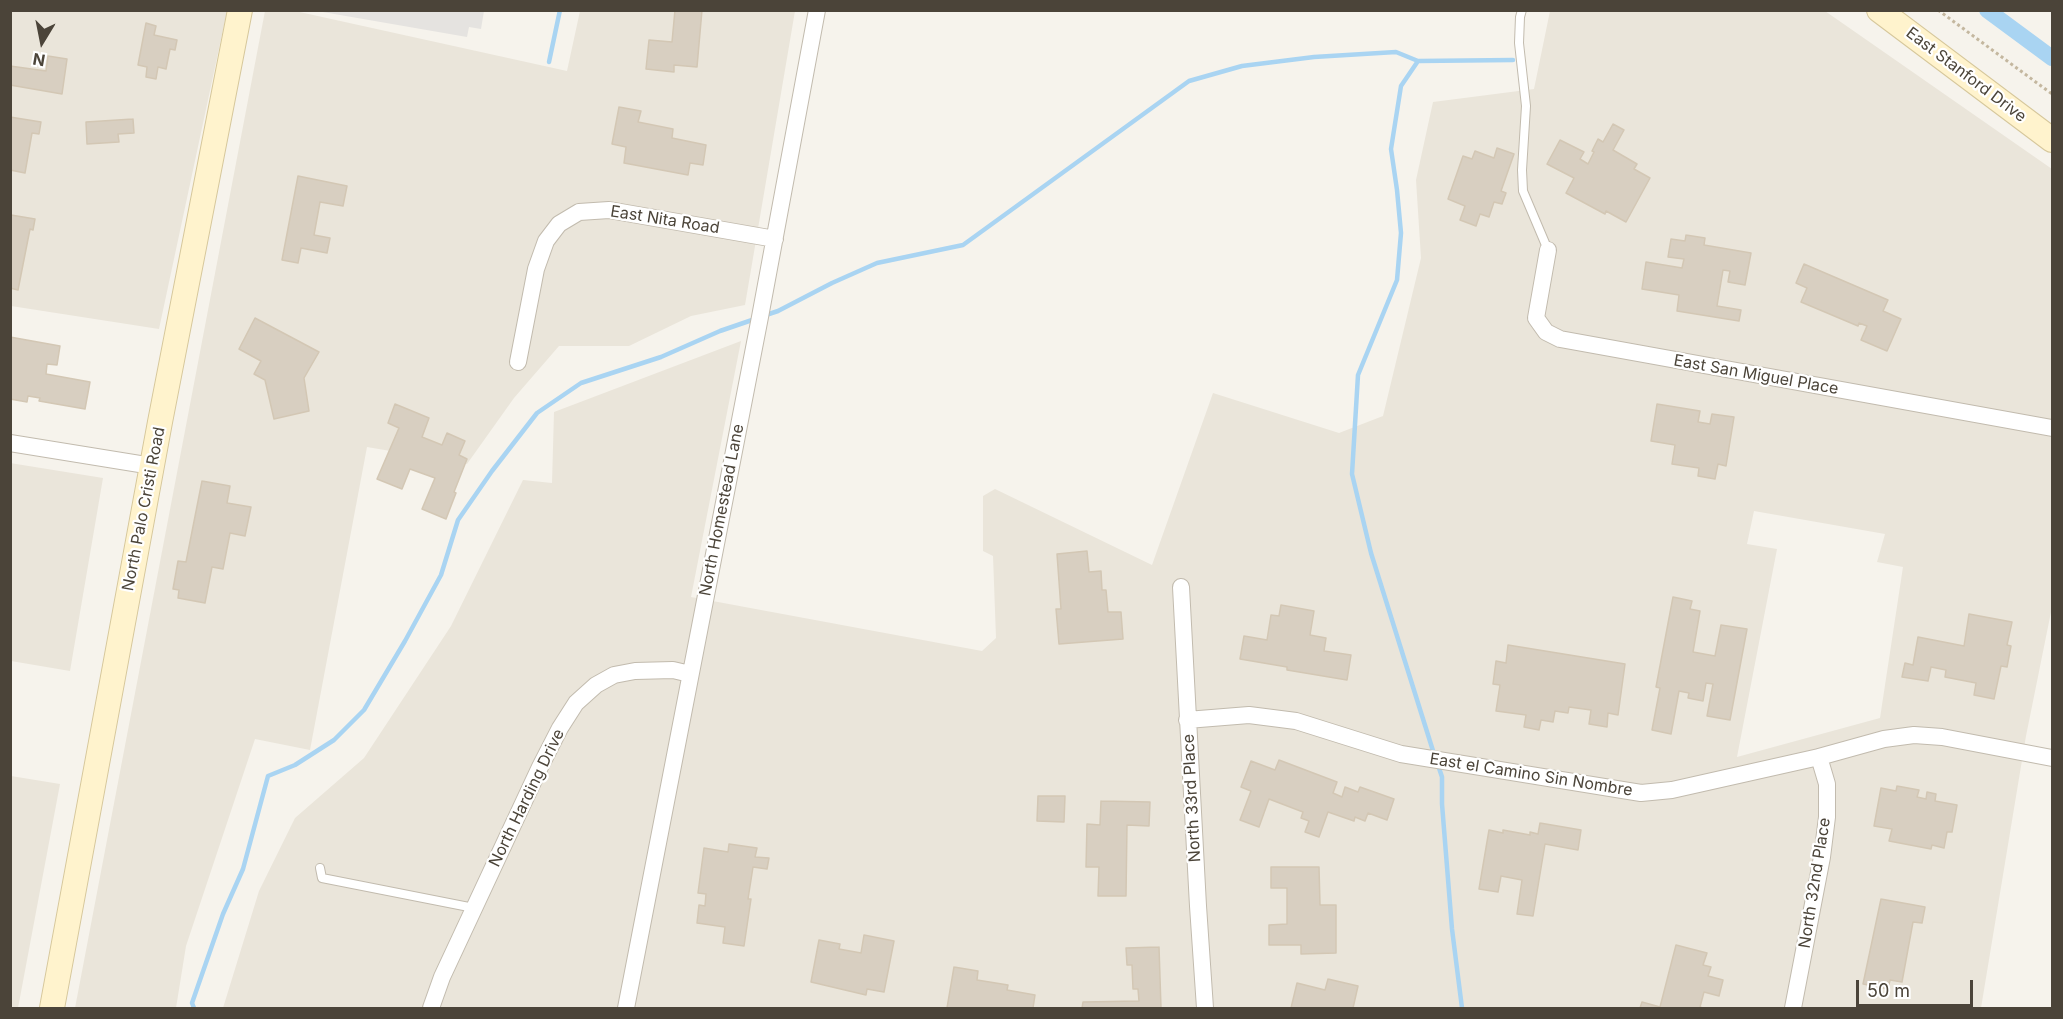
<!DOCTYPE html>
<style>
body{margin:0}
#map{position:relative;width:2063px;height:1019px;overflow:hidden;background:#f6f3ec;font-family:Inter,sans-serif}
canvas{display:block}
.frame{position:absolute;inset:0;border:12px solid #4b4439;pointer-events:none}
.north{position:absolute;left:12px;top:12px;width:60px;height:60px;-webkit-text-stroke:4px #fff;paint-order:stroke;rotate:190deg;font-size:16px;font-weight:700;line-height:24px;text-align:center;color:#4b4439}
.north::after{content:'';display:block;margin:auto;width:21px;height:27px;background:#4b4439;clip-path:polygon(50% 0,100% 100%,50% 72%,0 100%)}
.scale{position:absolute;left:1856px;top:980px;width:117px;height:27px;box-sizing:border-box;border:3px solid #4b4439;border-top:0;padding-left:8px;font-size:18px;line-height:21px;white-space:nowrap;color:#4b4439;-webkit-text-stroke:4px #fff;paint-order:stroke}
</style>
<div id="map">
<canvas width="2063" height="1019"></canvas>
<div class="frame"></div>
<div class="north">N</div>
<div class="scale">50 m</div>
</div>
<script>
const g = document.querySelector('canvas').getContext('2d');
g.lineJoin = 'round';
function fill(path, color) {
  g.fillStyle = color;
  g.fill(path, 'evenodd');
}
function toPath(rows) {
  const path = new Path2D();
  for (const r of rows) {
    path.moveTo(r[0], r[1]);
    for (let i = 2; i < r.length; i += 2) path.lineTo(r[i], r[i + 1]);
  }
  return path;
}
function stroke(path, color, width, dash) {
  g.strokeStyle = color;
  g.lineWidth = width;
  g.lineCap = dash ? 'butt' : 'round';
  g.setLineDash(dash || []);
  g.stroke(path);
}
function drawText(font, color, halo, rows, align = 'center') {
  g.font = font + ' Inter,sans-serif';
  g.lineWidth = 4.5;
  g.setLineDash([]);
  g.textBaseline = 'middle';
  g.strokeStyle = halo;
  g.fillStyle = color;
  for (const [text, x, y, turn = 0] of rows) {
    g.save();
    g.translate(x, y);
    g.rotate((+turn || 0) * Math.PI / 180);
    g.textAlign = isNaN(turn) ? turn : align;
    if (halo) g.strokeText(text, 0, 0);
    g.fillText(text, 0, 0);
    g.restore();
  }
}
const residential = toPath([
 [10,11,227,11,159,329,11,306],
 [265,11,295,11,567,71,580,11,795,11,745,305,691,316,629,346,559,346,514,398,467,464,367,447,310,750,255,739,186,946,176,1008,75,1008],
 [1550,11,1825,11,2052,169,2052,607,2026,736,1981,1008,223,1008,259,891,295,818,364,758,451,626,523,480,552,483,554,412,741,341,691,597,982,651,996,638,993,556,983,551,983,496,995,489,1152,565,1213,393,1339,433,1383,416,1421,258,1416,180,1433,102,1534,89],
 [1754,511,1885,534,1877,562,1903,567,1880,718,1737,757,1777,549,1747,544],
 [10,463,103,478,70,671,11,661],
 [11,776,60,784,18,1008,10,1008]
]);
const parking = toPath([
 [317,11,484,11,481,29,469,27,467,37]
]);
const stream = toPath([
 [1418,61,1401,86,1391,149,1397,190,1401,233,1397,280,1358,375,1352,474,1371,553,1434,754],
 [549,62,560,10],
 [766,315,778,311,832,283,877,263,963,245,1189,81,1242,66,1314,57,1396,52,1418,61,1513,60],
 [1438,765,1442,777,1442,804,1452,929,1462,1008],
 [194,1008,192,1003,223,914,243,869,268,776,295,765,334,740,364,710,405,641,441,575,458,520,492,471,537,413,581,383,661,357,720,331,755,319]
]);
const canal = toPath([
 [1987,10,2052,58]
]);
const building = toPath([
 [675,10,702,10,697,67,674,65,674,72,646,69,649,40,672,42,675,10],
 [146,23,156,26,154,35,177,40,175,50,170,49,166,69,158,67,156,79,146,77,147,67,138,65,146,23],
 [48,56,67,59,62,94,10,85,10,66,46,71,48,56],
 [619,107,641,111,638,122,673,129,672,138,706,145,703,165,690,163,688,175,624,163,626,147,612,144,619,107],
 [10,117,41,122,39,134,32,133,25,173,10,170,10,117],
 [133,119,134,133,118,134,119,142,87,144,86,122,133,119],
 [1613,124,1624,130,1613,150,1637,164,1634,169,1650,178,1626,222,1606,211,1605,214,1566,193,1574,178,1547,164,1560,140,1584,152,1580,159,1588,164,1594,152,1592,151,1598,139,1603,142,1613,124],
 [1497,148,1514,154,1501,191,1506,193,1502,204,1494,202,1489,217,1480,214,1476,226,1460,220,1465,206,1448,199,1463,156,1472,159,1475,151,1494,158,1497,148],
 [298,176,347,186,343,206,320,202,314,235,330,238,327,253,301,248,298,263,282,260,298,176],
 [11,215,35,219,33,230,30,229,18,290,10,288,11,215],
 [1686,235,1705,238,1704,245,1751,253,1745,285,1728,282,1730,271,1723,270,1717,306,1741,310,1739,321,1677,311,1679,295,1642,289,1646,262,1682,268,1684,259,1668,257,1671,239,1685,241,1686,235],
 [1804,264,1888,300,1883,311,1901,319,1887,351,1861,340,1867,326,1859,323,1858,326,1801,302,1807,288,1796,283,1804,264],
 [255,318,319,352,304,378,309,411,274,419,265,380,254,374,261,361,239,349,255,318],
 [10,337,60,346,57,365,47,364,46,374,90,382,85,409,39,401,40,398,28,396,27,402,10,399,10,337],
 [395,404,429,418,422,437,442,445,447,433,465,441,459,455,467,459,454,492,456,493,446,519,422,509,435,478,410,469,402,489,377,479,399,428,388,423,395,404],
 [1657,404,1700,411,1698,422,1710,424,1712,414,1734,417,1726,466,1718,464,1715,479,1698,476,1699,468,1672,464,1675,445,1651,441,1657,404],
 [202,481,230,486,227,503,251,507,245,536,230,533,223,569,212,567,205,603,178,598,179,590,173,589,178,561,186,562,202,481],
 [1087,551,1089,572,1101,571,1102,590,1106,590,1108,612,1121,612,1123,639,1059,644,1056,609,1061,609,1057,554,1087,551],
 [1673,597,1692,601,1690,609,1700,611,1693,652,1715,656,1721,625,1747,629,1730,720,1707,716,1713,684,1706,683,1703,701,1688,698,1689,693,1679,691,1671,734,1652,730,1660,688,1656,687,1673,597],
 [1281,605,1314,611,1310,635,1326,638,1324,651,1351,655,1347,680,1287,670,1287,667,1240,659,1244,636,1267,640,1271,615,1279,616,1281,605],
 [1969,614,2012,622,2007,645,2011,646,2007,667,2001,666,1994,699,1974,695,1976,683,1945,677,1946,670,1931,667,1928,681,1902,677,1905,663,1913,665,1918,637,1964,646,1969,614],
 [1508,645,1625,664,1618,715,1608,713,1607,727,1589,724,1591,710,1569,707,1568,713,1555,711,1553,722,1541,720,1539,730,1524,727,1526,715,1496,711,1500,685,1493,684,1496,661,1506,663,1508,645],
 [1279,760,1337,782,1333,793,1342,797,1345,787,1358,792,1360,787,1394,799,1387,820,1368,813,1365,821,1355,817,1354,821,1328,812,1319,837,1305,832,1309,821,1301,818,1303,812,1269,799,1259,827,1240,820,1251,791,1241,787,1251,761,1275,770,1279,760],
 [1897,786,1919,790,1917,797,1926,799,1927,792,1936,794,1935,801,1957,805,1952,832,1947,832,1944,848,1932,845,1931,849,1889,841,1892,829,1874,826,1881,788,1896,791,1897,786],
 [1038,796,1065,796,1064,822,1037,821,1038,796],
 [1101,801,1150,802,1149,826,1127,825,1126,896,1098,896,1099,867,1086,867,1087,824,1100,825,1101,801],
 [1540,823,1581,830,1578,850,1545,844,1533,916,1517,914,1522,880,1501,876,1498,892,1479,889,1489,830,1503,833,1503,830,1530,835,1530,832,1538,834,1540,823],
 [729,844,757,848,755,857,769,858,767,869,753,867,748,899,751,899,744,946,723,943,725,927,697,923,699,905,705,906,706,894,698,893,704,848,728,852,729,844],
 [1271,867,1319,867,1320,905,1336,905,1336,953,1301,954,1301,945,1269,945,1269,925,1287,924,1287,888,1271,888,1271,867],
 [1881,899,1925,907,1922,923,1913,922,1902,982,1890,980,1888,989,1863,984,1881,899],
 [864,935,894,941,884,992,867,989,866,995,811,982,819,940,840,944,839,949,861,953,864,935],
 [1676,945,1707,953,1703,965,1711,967,1708,976,1723,980,1719,996,1704,992,1700,1007,1703,1008,1640,1008,1642,1002,1660,1007,1676,945],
 [1159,947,1161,1008,1082,1008,1083,1002,1139,1001,1138,989,1133,989,1132,965,1127,965,1126,948,1159,947],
 [954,967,978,971,977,980,1008,985,1007,990,1035,995,1033,1008,947,1008,954,967],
 [1328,979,1358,986,1353,1008,1291,1008,1297,983,1325,990,1328,979]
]);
const path = toPath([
 [1938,10,2052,94],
 [2052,10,2052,11]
]);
const lane = toPath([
 [1522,10,1520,17,1519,43,1526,106,1522,170,1523,191,1548,250],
 [320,868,322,878,474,908]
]);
const street = toPath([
 [1548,250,1536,318,1546,332,1560,339,2052,428],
 [518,362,536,269,546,241,559,224,579,212,609,210,775,239],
 [10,443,152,466],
 [1181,587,1198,906,1205,1008],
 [1187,720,1249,715,1296,721,1401,754,1641,793,1672,790,1819,757,1884,739,1914,735,1942,737,2052,758],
 [431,1008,442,977,540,767,560,728,576,703,596,685,614,675,635,671,673,670,690,674],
 [626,1008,760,317,817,10],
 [1793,1008,1822,857,1827,817,1827,784,1819,757]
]);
const secondary = toPath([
 [1879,10,2052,140],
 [52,1008,160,422,240,10]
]);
const streetNames = [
 ["East Stanford Drive",1966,75,37],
 ["East Nita Road",665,220,9],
 ["East San Miguel Place",1756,375,10],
 ["North Palo Cristi Road",144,509,-79],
 ["North Homestead Lane",722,510,-79],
 ["East el Camino Sin Nombre",1531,775,9],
 ["North Harding Drive",527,798,-64],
 ["North 33rd Place",1192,798,-93],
 ["North 32nd Place",1815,883,-81]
];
fill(residential, '#eae5da');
fill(parking, '#e5e3e0');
stroke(stream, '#a9d4f2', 4.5);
stroke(canal, '#a9d4f2', 16);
fill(building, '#d8cfc1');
stroke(building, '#d3c7b4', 1.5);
stroke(lane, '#c2bbae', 10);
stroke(street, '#c2bbae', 18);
stroke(secondary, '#d6c79b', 26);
stroke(path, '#c4b79f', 3, [3, 3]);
stroke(lane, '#fff', 8);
stroke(street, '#fff', 16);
stroke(secondary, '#fff3cd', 24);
drawText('16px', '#4b4439', '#fff', streetNames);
</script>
